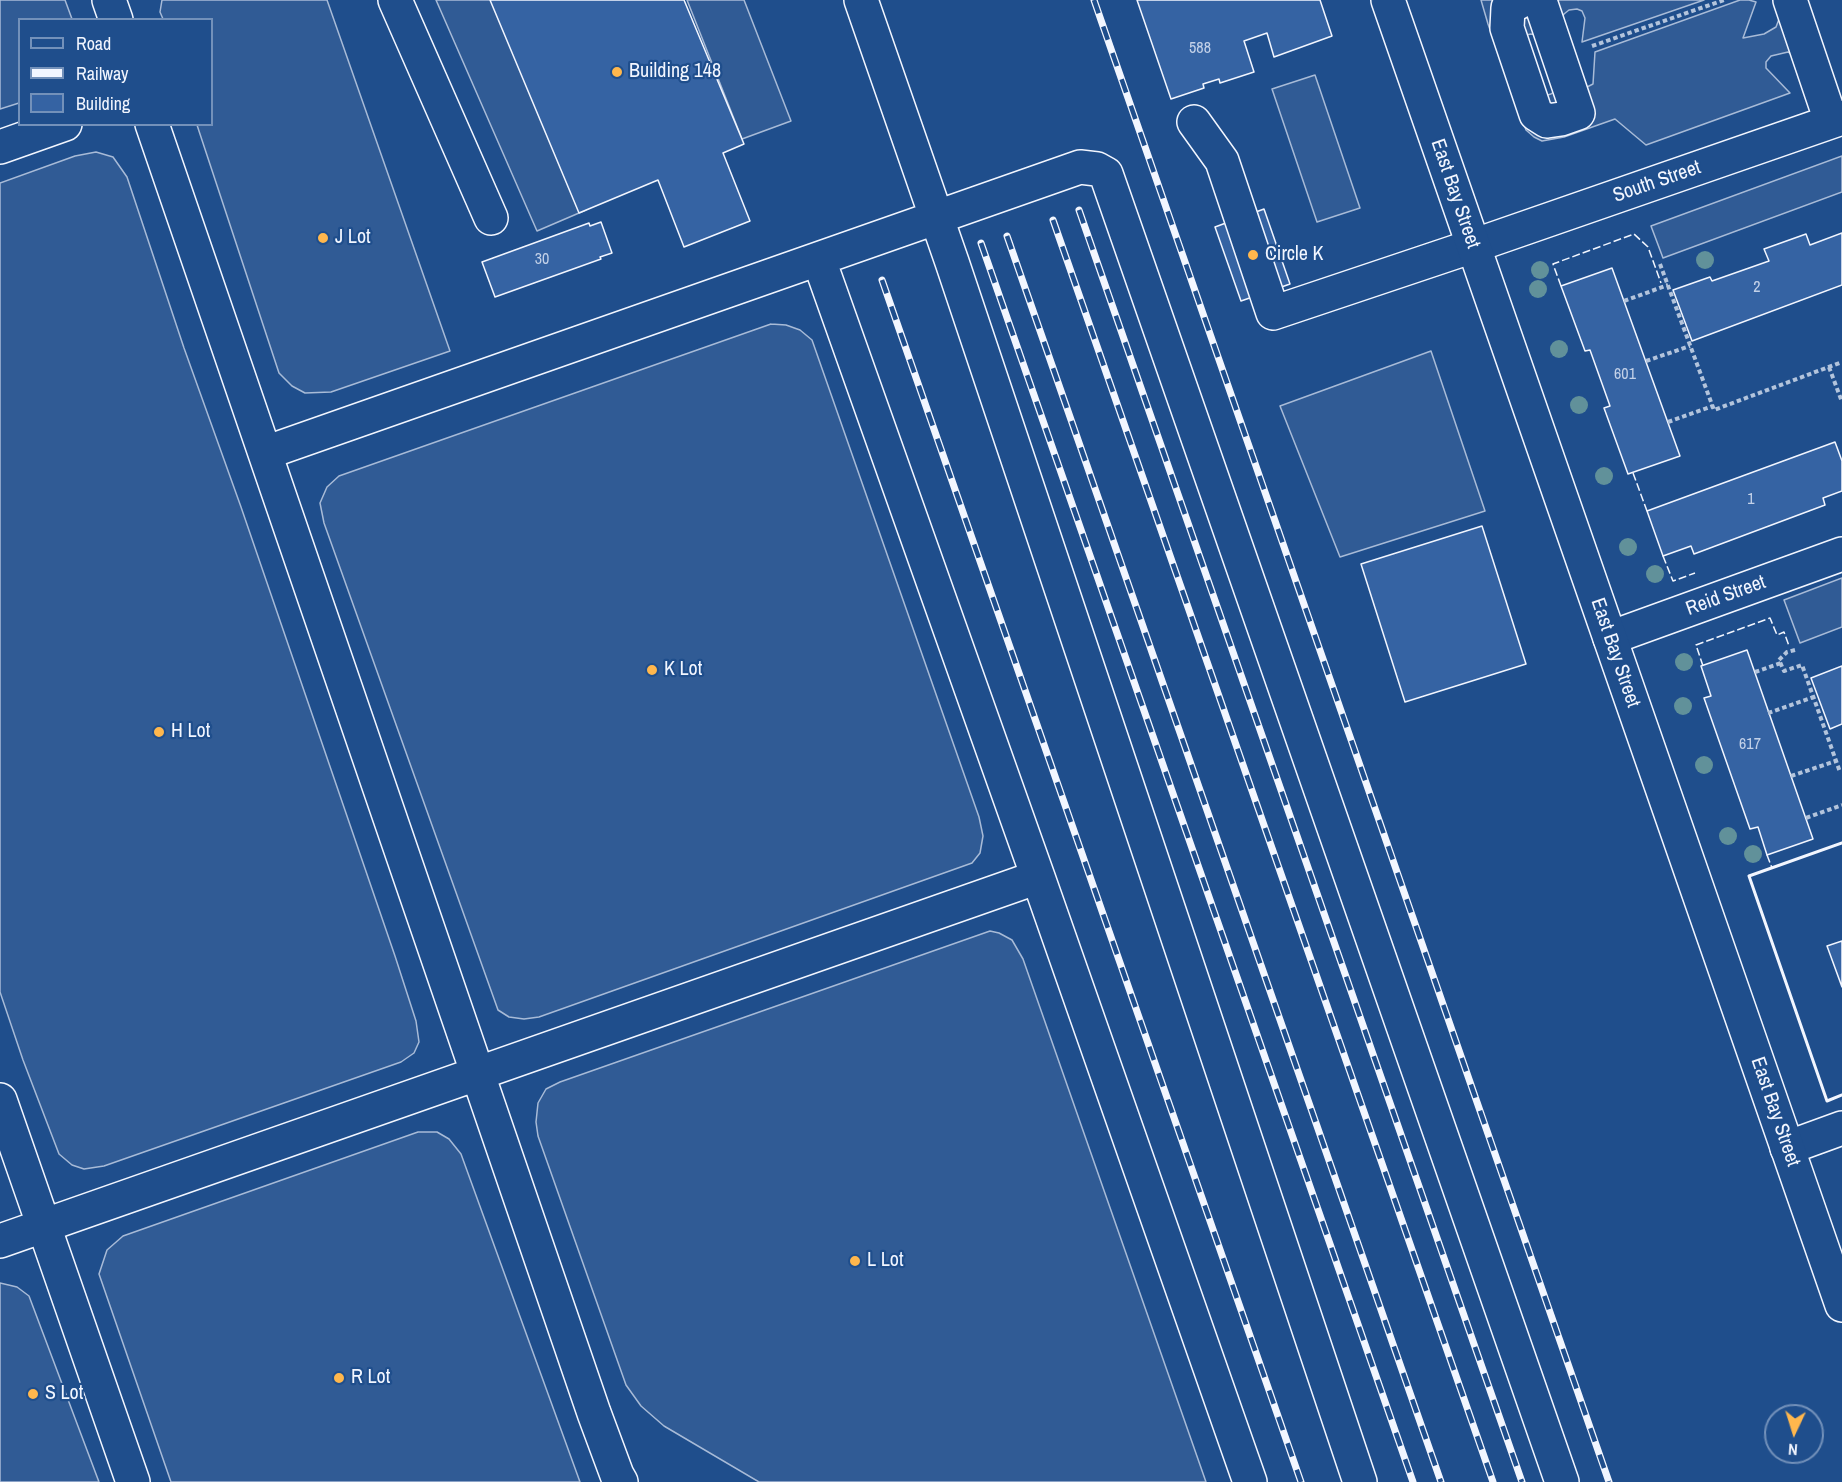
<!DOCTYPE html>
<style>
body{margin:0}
#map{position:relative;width:1842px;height:1482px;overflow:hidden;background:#1f4e8c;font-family:"Archivo Narrow",sans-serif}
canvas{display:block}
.legend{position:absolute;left:18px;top:18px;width:195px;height:108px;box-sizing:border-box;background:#1f4e8c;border:2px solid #7391ba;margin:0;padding:8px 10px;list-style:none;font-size:18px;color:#f2f6ff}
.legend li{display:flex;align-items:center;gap:12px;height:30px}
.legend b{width:30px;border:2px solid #7391ba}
.north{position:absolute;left:1764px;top:1404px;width:60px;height:60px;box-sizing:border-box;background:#1f4e8c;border:2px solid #7391ba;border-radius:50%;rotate:184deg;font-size:16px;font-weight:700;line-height:24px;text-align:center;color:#f2f6ff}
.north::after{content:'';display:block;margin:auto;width:21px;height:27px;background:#ffb74d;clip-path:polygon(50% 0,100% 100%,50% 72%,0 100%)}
</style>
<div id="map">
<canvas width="1842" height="1482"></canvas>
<ul class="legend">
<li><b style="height:8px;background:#1f4e8c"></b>Road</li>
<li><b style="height:8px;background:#f2f6ff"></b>Railway</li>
<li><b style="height:16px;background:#3563a3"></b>Building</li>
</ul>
<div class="north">N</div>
</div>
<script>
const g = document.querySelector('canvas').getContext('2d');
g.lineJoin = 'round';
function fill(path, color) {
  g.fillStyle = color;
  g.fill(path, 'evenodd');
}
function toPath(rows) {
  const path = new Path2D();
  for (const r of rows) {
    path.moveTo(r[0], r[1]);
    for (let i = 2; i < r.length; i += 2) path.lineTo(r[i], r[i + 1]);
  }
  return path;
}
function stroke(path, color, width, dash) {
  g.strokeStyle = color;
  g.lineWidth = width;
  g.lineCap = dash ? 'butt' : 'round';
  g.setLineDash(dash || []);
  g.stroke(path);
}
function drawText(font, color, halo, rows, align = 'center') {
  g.font = font + ' "Archivo Narrow",sans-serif';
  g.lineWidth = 4.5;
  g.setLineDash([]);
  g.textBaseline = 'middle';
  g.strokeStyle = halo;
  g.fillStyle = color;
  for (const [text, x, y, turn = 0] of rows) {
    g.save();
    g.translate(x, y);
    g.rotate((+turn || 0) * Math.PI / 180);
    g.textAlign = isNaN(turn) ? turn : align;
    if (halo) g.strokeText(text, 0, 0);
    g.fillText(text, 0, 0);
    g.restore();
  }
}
const parking = toPath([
 [0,0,65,0,72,19,20,20,19,103,0,109,0,0],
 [162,0,327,0,450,351,331,392,305,393,292,386,279,373,197,125,212,124,212,20,163,19,160,12,162,0],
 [436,0,495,0,586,210,537,231,436,0],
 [687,0,744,0,791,121,742,139,687,0],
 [1481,0,1704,0,1582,42,1585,18,1582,11,1577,9,1569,10,1564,14,1560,22,1581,84,1587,87,1593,84,1595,52,1740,0,1749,0,1756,2,1743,38,1764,34,1776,27,1781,14,1794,55,1788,52,1771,56,1766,62,1766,68,1790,93,1646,145,1615,119,1564,137,1542,141,1534,137,1526,130,1488,24,1481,0],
 [1531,34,1537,35,1556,90,1551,94,1544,96,1526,35,1531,34],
 [1315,75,1360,208,1317,222,1272,89,1315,75],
 [96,152,113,157,127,177,184,348,241,507,395,956,416,1021,419,1042,414,1053,401,1062,104,1166,84,1169,72,1165,59,1154,23,1060,0,992,0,183,75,156,96,152],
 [1842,156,1842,192,1663,258,1651,226,1842,156],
 [771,324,786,325,800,330,812,340,979,817,983,836,980,853,972,863,539,1017,524,1019,509,1017,498,1010,324,523,320,503,327,487,339,476,771,324],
 [1431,351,1485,511,1340,557,1280,406,1431,351],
 [1842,578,1842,627,1800,643,1784,600,1842,578],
 [990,931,999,933,1012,940,1023,959,1206,1482,759,1482,664,1426,641,1406,626,1385,538,1136,536,1122,538,1103,546,1089,560,1082,990,931],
 [418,1132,437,1132,449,1139,461,1154,580,1482,171,1482,99,1274,107,1250,123,1236,418,1132],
 [0,1283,17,1287,29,1296,99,1482,0,1482,0,1283]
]);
const building = toPath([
 [490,0,684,0,744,144,723,153,750,221,684,247,658,180,579,213,490,0],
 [1137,0,1320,0,1332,36,1274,57,1267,33,1244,41,1254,72,1220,83,1219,79,1203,84,1204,88,1171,99,1137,0],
 [1264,209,1290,284,1241,301,1215,227,1264,209],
 [601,222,612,253,600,257,601,259,495,297,482,262,589,223,590,226,601,222],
 [1842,233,1842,285,1692,341,1673,290,1710,277,1712,281,1769,261,1764,249,1806,234,1810,245,1842,233],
 [1612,268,1680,456,1628,474,1604,408,1610,406,1590,350,1585,351,1561,286,1612,268],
 [1835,442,1842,461,1842,491,1823,498,1825,505,1694,554,1691,546,1663,556,1647,511,1835,442],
 [1482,526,1526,664,1405,702,1361,564,1482,526],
 [1747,650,1813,839,1767,855,1758,827,1750,829,1704,698,1711,696,1701,666,1747,650],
 [1842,666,1842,724,1830,729,1811,678,1842,666],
 [1842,941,1842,987,1827,946,1842,941]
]);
const path = toPath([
 [1592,46,1724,0],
 [1660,264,1714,410,1842,362],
 [1624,301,1668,285],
 [1646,361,1690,346],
 [1829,367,1842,402],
 [1668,422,1713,406],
 [1795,650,1787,652,1779,660,1784,671,1802,665,1840,772],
 [1755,672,1781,663],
 [1768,713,1814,697],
 [1791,776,1836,761],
 [1806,818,1842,805]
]);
const minor = toPath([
 [109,0,116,20],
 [395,0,491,218],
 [861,0,952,262,1360,1482],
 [1523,0,1508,8,1507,28,1536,114,1547,121,1561,119,1578,113,1540,1,1535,0],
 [1790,0,1831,121],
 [1194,122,1222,161,1273,313,1473,246,1842,118],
 [152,124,594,1413,617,1475,621,1482],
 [0,147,65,124],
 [819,260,1038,877,1250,1482],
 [265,453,1080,167,1097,169,1106,174,1562,1482],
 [1610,638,1842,554],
 [0,1100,133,1482],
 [1787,1148,1842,1128],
 [0,1241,1038,877]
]);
const major = toPath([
 [1388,0,1842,1305]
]);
const rail = toPath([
 [1094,0,1609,1482],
 [1079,210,1522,1482],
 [1053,220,1493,1482],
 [1007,236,1441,1482],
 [981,243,1413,1482],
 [882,280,1301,1482]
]);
const fence = toPath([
 [1561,286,1553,264,1634,234,1648,247,1661,283],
 [1633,473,1647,511],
 [1663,556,1673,581,1695,573],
 [1703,666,1696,645,1770,618,1777,635,1784,632,1789,646],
 [1767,855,1772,868]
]);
const wall = toPath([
 [1842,843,1749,876,1827,1101,1842,1095]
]);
const trees = [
 [1705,260],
 [1540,270],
 [1538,289],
 [1559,349],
 [1579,405],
 [1604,476],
 [1628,547],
 [1655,574],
 [1684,662],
 [1683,706],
 [1704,765],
 [1728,836],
 [1753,854]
];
const markers = [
 [617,72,6,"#ffb74d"],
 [323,238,6,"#ffb74d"],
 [1253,255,6,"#ffb74d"],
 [652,670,6,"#ffb74d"],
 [159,732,6,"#ffb74d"],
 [855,1261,6,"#ffb74d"],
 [339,1378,6,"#ffb74d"],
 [33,1394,6,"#ffb74d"]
];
const numberNames = [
 ["588",1200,49],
 ["30",542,260],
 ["2",1757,288],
 ["601",1625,375],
 ["1",1751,500],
 ["617",1750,745]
];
const poiNames = [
 ["Building 148",629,72],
 ["J Lot",335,238],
 ["Circle K",1265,255],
 ["K Lot",664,670],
 ["H Lot",171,732],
 ["L Lot",867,1261],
 ["R Lot",351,1378],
 ["S Lot",45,1394]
];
const streetNames = [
 ["South Street",1657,182,-19],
 ["East Bay Street",1455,194,71],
 ["Reid Street",1726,596,-20],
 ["East Bay Street",1615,653,71],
 ["East Bay Street",1775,1112,71]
];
fill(parking, '#305b95');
stroke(parking, '#a8bbd7', 1.5);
fill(building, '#3563a3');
stroke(building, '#f2f6ff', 1.5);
stroke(minor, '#f2f6ff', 36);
stroke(major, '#f2f6ff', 36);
stroke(path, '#b3c4dc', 4, [4.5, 3]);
stroke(minor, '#1f4e8c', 33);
stroke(major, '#1f4e8c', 33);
stroke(rail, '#f2f6ff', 7);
stroke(rail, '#1f4e8c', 4.5, [14]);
stroke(fence, '#f2f6ff', 1.5, [8, 3]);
stroke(wall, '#f2f6ff', 3);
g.fillStyle = '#61919a';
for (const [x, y] of trees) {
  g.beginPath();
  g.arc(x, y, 9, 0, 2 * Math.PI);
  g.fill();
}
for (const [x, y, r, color] of markers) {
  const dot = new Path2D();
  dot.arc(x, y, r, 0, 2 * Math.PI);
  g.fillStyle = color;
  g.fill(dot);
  stroke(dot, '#1f4e8c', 2);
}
drawText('16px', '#c3d1e8', null, numberNames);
drawText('20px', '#f2f6ff', '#1f4e8c', poiNames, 'left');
drawText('20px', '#f2f6ff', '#1f4e8c', streetNames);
</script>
